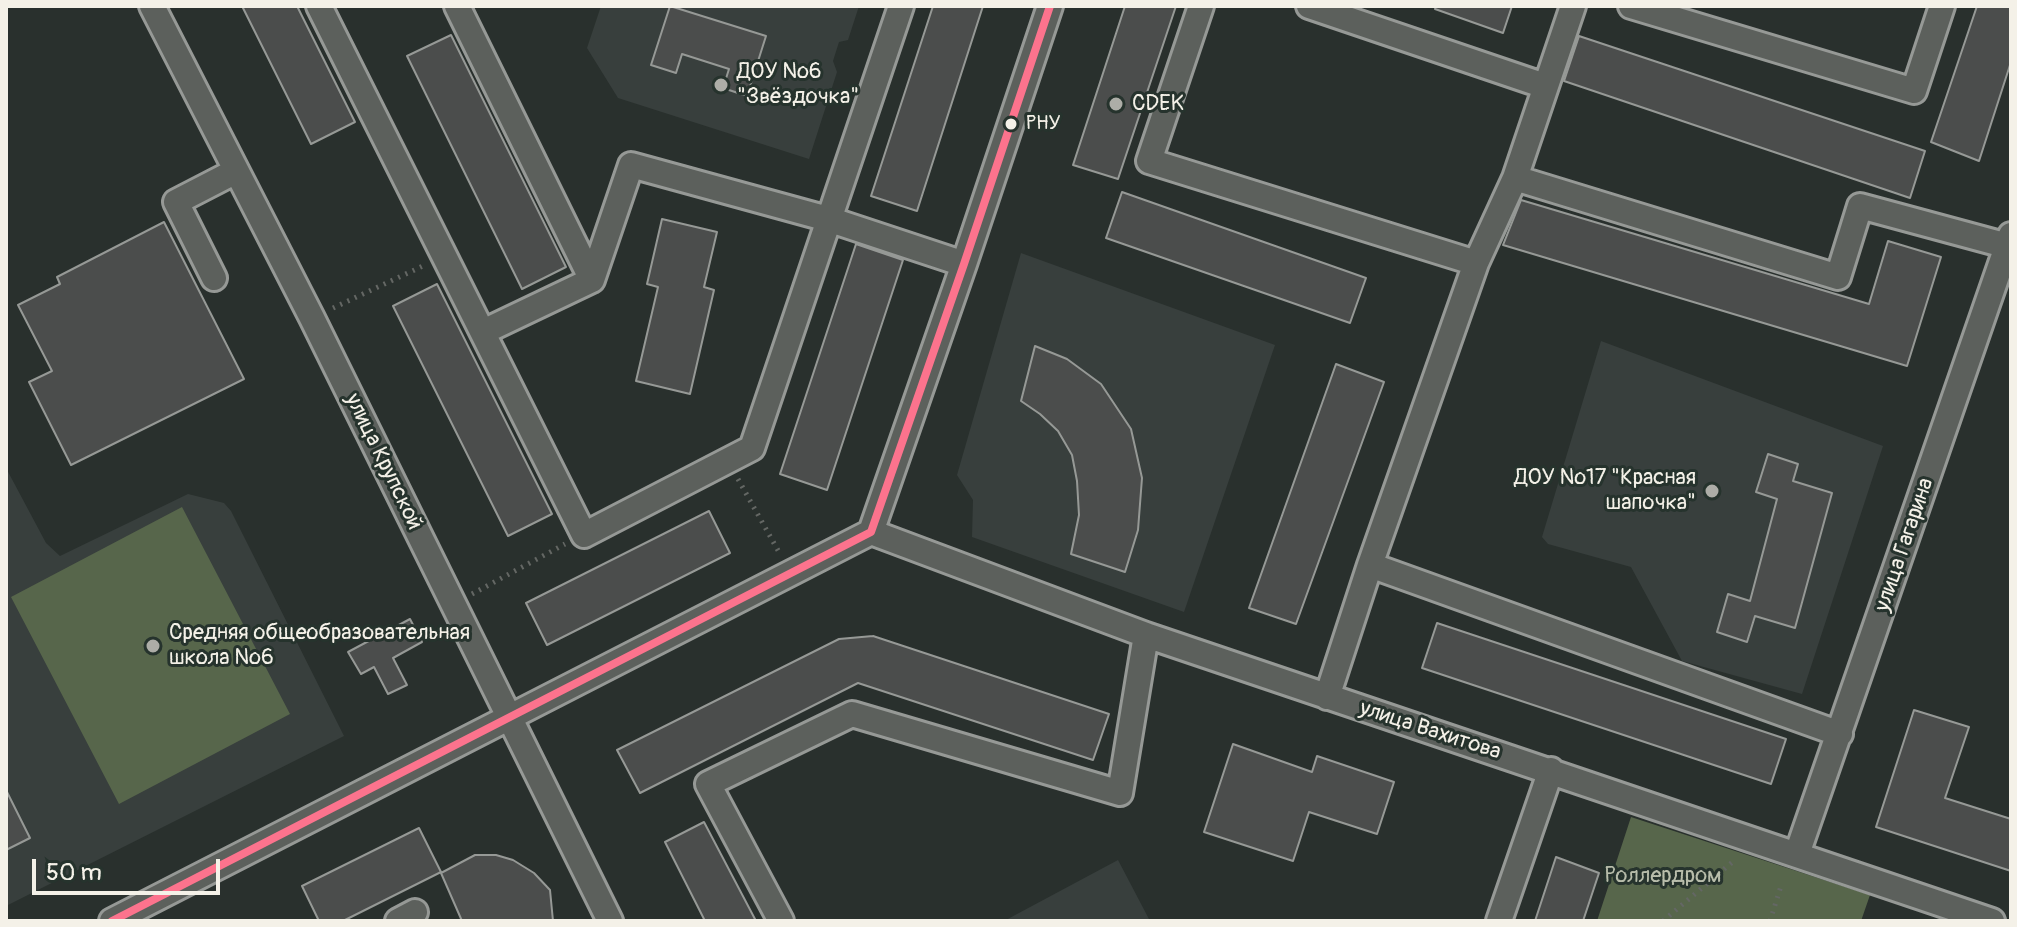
<!DOCTYPE html>
<meta charset="utf-8">
<style>
body{margin:0}
#map{position:relative;width:2017px;height:927px;overflow:hidden;background:#29302d;font-family:Pangolin,sans-serif}
canvas{display:block}
.frame{position:absolute;inset:0;border:8px solid #f4f1e8;pointer-events:none}
.scale{position:absolute;left:32px;top:859px;width:188px;height:36px;box-sizing:border-box;border:4px solid #f4f1e8;border-top:0;padding-left:10px;font-size:24px;line-height:28px;white-space:nowrap;color:#f4f1e8;-webkit-text-stroke:6px #26332d;paint-order:stroke}
</style>
<div id="map">
<canvas width="2017" height="927"></canvas>
<div class="frame"></div>
<div class="scale">50 m</div>
</div>
<script>
const g = document.querySelector('canvas').getContext('2d');
g.lineJoin = 'round';
function fill(path, color) {
  g.fillStyle = color;
  g.fill(path, 'evenodd');
}
function toPath(rows) {
  const path = new Path2D();
  for (const r of rows) {
    path.moveTo(r[0], r[1]);
    for (let i = 2; i < r.length; i += 2) path.lineTo(r[i], r[i + 1]);
  }
  return path;
}
function stroke(path, color, width, dash) {
  g.strokeStyle = color;
  g.lineWidth = width;
  g.lineCap = dash ? 'butt' : 'round';
  g.setLineDash(dash || []);
  g.stroke(path);
}
function drawText(font, color, halo, rows, align = 'center') {
  g.font = font + ' Pangolin,sans-serif';
  g.lineWidth = 6;
  g.setLineDash([]);
  g.textBaseline = 'middle';
  g.strokeStyle = halo;
  g.fillStyle = color;
  for (const [text, x, y, turn = 0] of rows) {
    g.save();
    g.translate(x, y);
    g.rotate((+turn || 0) * Math.PI / 180);
    g.textAlign = isNaN(turn) ? turn : align;
    if (halo) g.strokeText(text, 0, 0);
    g.fillText(text, 0, 0);
    g.restore();
  }
}
const built = toPath([
 [601,6,859,6,848,40,839,42,833,61,837,72,809,159,618,98,587,48],
 [1021,253,1275,345,1184,612,972,537,973,500,957,475],
 [1601,341,1883,446,1802,694,1682,661,1631,567,1548,544,1542,537],
 [6,468,46,543,60,556,188,494,224,503,231,511,344,736,6,906],
 [1118,860,1150,921,1004,921]
]);
const green = toPath([
 [182,507,290,714,119,804,11,597],
 [1631,817,1870,895,1861,921,1597,921]
]);
const building = toPath([
 [242,6,297,6,355,122,311,144,242,6],
 [670,6,766,36,747,96,723,88,729,69,682,54,676,73,651,65,670,6],
 [933,6,983,6,917,211,871,196,933,6],
 [1125,6,1176,6,1118,179,1073,165,1125,6],
 [1436,6,1512,6,1503,33,1435,9,1436,6],
 [1977,6,2011,6,2011,62,1979,161,1931,142,1977,6],
 [451,35,566,267,522,289,407,56,451,35],
 [1579,36,1925,151,1910,198,1564,81,1579,36],
 [1122,192,1366,278,1350,323,1106,238,1122,192],
 [1521,200,1869,304,1888,241,1941,257,1907,366,1503,245,1521,200],
 [662,219,717,232,704,287,714,290,690,394,636,381,658,287,647,284,662,219],
 [164,222,244,379,71,465,29,382,52,371,18,305,60,284,57,277,164,222],
 [856,244,903,260,827,490,780,474,856,244],
 [437,284,552,514,508,536,393,306,437,284],
 [1035,346,1067,359,1101,384,1131,429,1142,478,1138,530,1125,572,1071,554,1079,515,1077,481,1072,455,1058,431,1040,414,1021,401,1035,346],
 [1336,364,1384,382,1296,624,1249,608,1336,364],
 [1768,454,1798,464,1793,481,1832,493,1795,628,1755,616,1747,642,1717,632,1728,594,1750,601,1777,499,1756,492,1768,454],
 [709,511,730,553,547,645,526,603,709,511],
 [410,619,422,642,393,658,407,685,388,694,374,667,361,674,348,652,410,619],
 [1437,623,1786,739,1771,784,1422,668,1437,623],
 [873,636,1109,714,1093,760,858,683,640,793,617,750,839,639,873,636],
 [1914,710,1969,727,1945,798,2011,819,2011,871,1876,827,1914,710],
 [1233,744,1312,772,1317,756,1394,782,1377,834,1309,812,1293,861,1204,832,1233,744],
 [6,790,30,838,6,850,6,790],
 [704,822,756,921,705,921,665,842,704,822],
 [419,828,441,872,343,921,319,921,302,886,419,828],
 [475,855,496,855,513,860,534,873,550,890,553,921,462,921,441,873,475,855],
 [1556,857,1599,873,1583,921,1535,921,1556,857]
]);
const path = toPath([
 [333,308,425,265],
 [738,479,780,554],
 [472,594,565,544],
 [1663,921,1736,859],
 [1770,921,1781,886]
]);
const minor = toPath([
 [152,6,312,318,610,921],
 [319,6,584,535,752,448,901,6],
 [457,6,592,280,483,332],
 [1201,6,1149,161,1476,263,1370,565,1327,697],
 [1309,6,1545,86],
 [1631,6,1914,91,1942,6],
 [1515,178,1838,277,1860,206,2008,246],
 [1476,263,1515,178,1573,6],
 [214,278,176,202,236,171],
 [592,280,631,165,828,219,964,264],
 [871,532,1146,635,1992,921],
 [1370,565,1840,734],
 [1797,854,2011,235],
 [112,921,871,532,964,264,1050,6],
 [398,921,415,912],
 [781,921,708,784,852,714,1120,793,1146,635],
 [1499,921,1551,770]
]);
const bus1 = toPath([
 [112,921,871,532,964,264,1050,6]
]);
const markers = [
 [721,85,8,"#adada7"],
 [1116,104,8,"#adada7"],
 [1011,124,7,"#f4f1e8"],
 [1712,491,8,"#adada7"],
 [153,646,8,"#adada7"]
];
const busNames = [
 ["РНУ",1026,124]
];
const poiNames = [
 ["ДОУ №6",737,72],
 ["\"Звёздочка\"",737,97],
 ["CDEK",1132,104],
 ["ДОУ №17 \"Красная",1696,478,"right"],
 ["шапочка\"",1696,503,"right"],
 ["Средняя общеобразовательная",169,633],
 ["школа №6",169,658]
];
const streetNames = [
 ["улица Крупской",383,462,64],
 ["улица Гагарина",1905,545,-71],
 ["улица Вахитова",1430,731,18]
];
const parkNames = [
 ["Роллердром",1663,876]
];
fill(built, '#383f3d');
fill(green, '#57664b');
fill(building, '#4b4d4c');
stroke(building, '#969996', 2);
stroke(minor, '#969996', 30);
stroke(path, '#646764', 5, [2, 6]);
stroke(minor, '#5c605c', 24);
stroke(bus1, '#fc738d', 8);
for (const [x, y, r, color] of markers) {
  const dot = new Path2D();
  dot.arc(x, y, r, 0, 2 * Math.PI);
  g.fillStyle = color;
  g.fill(dot);
  stroke(dot, '#26332d', 3);
}
drawText('20px', '#f4f1e8', '#26332d', busNames, 'left');
drawText('22px', '#f4f1e8', '#26332d', poiNames, 'left');
drawText('22px', '#f4f1e8', '#26332d', streetNames);
drawText('22px', '#b8bdab', '#26332d', parkNames);
</script>
